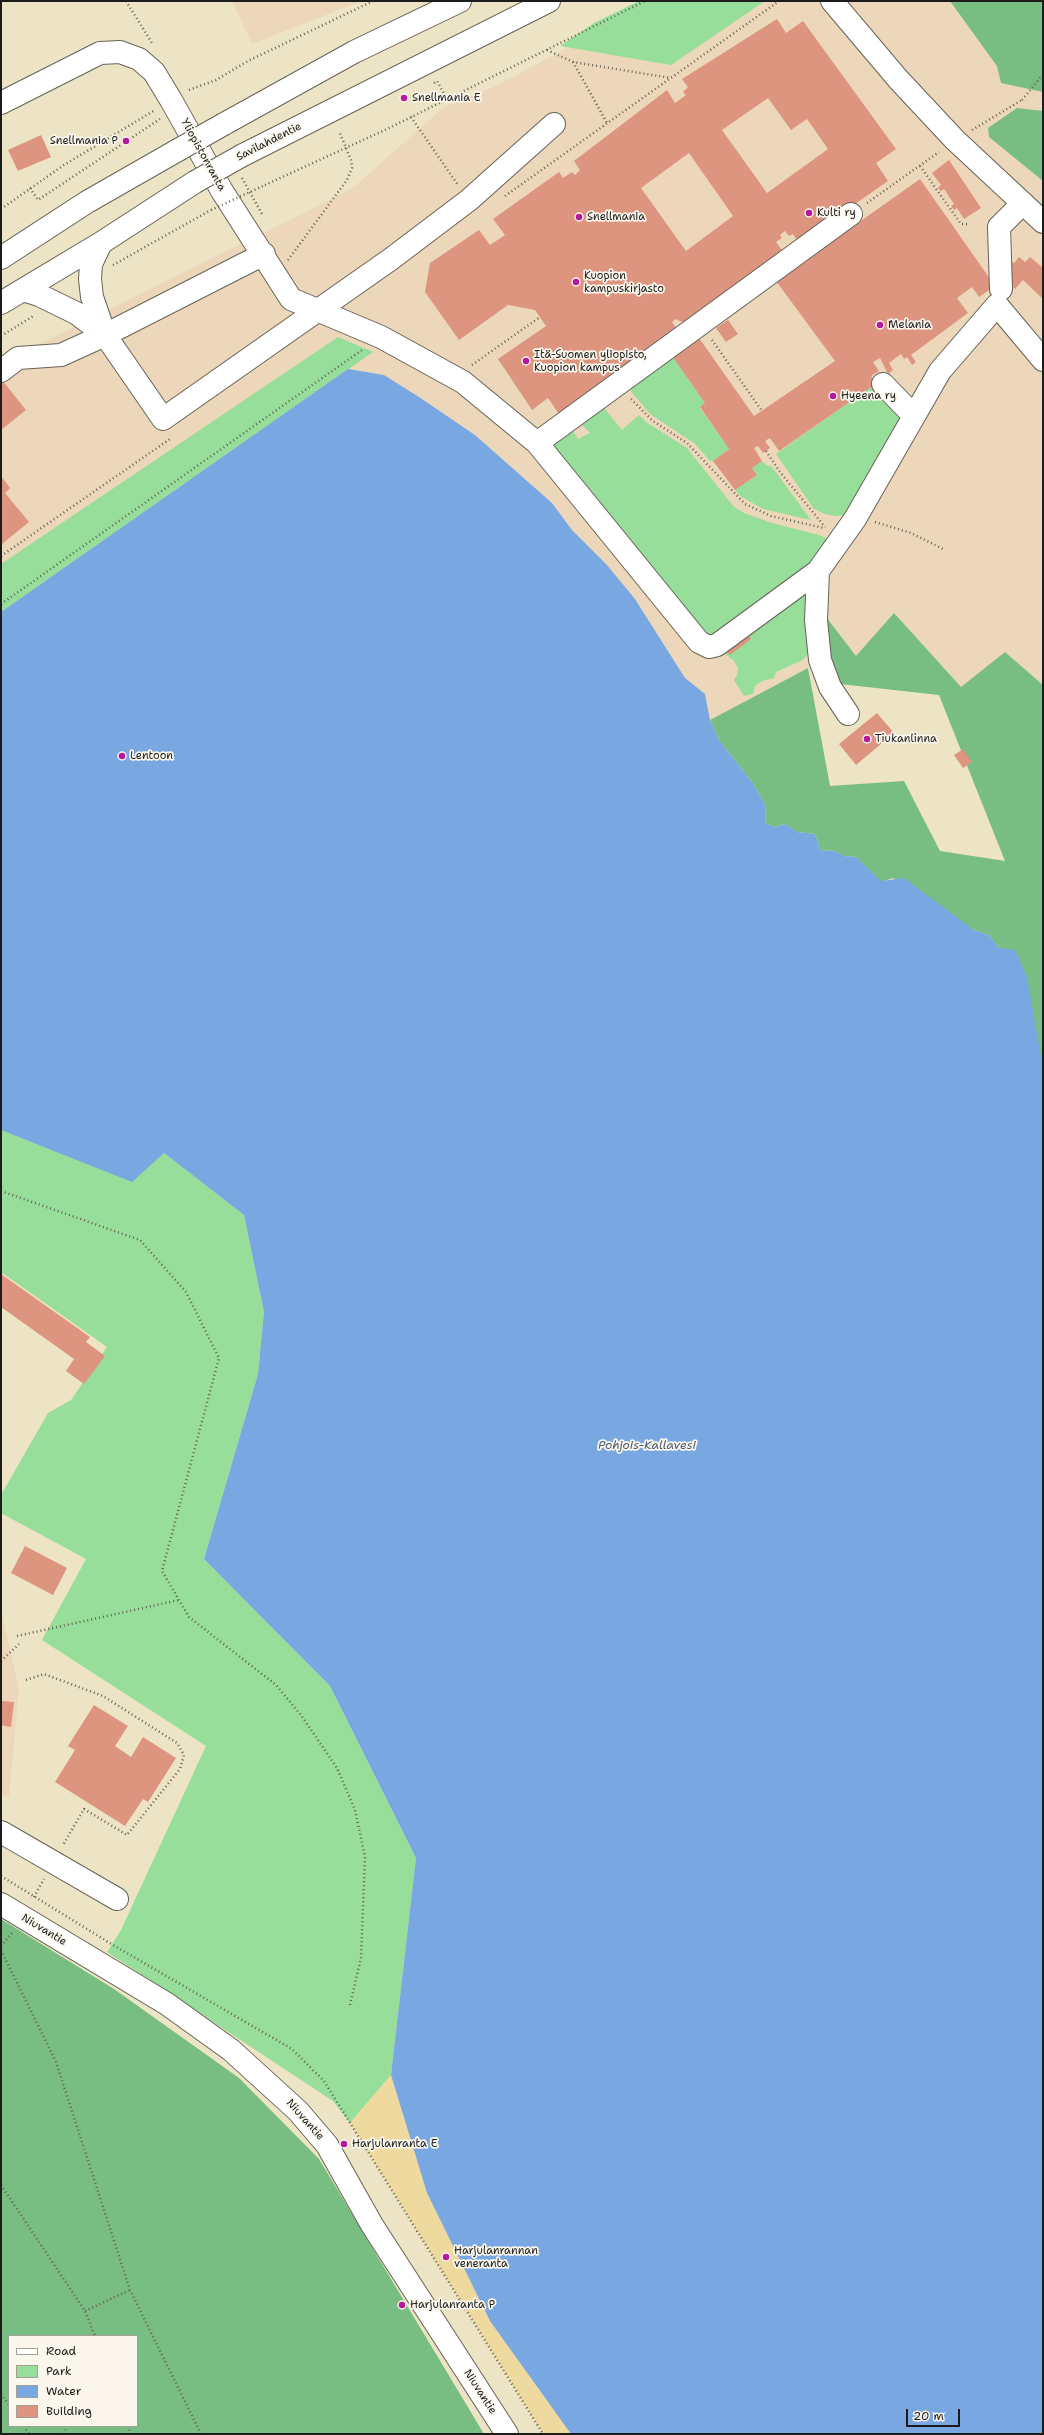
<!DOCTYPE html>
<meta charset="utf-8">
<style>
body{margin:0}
#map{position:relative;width:1044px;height:2435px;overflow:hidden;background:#ece4c4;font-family:"Shantell Sans",sans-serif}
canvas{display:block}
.frame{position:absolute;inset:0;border:2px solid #1c1c1c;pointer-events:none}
.legend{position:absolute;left:8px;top:2335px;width:130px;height:92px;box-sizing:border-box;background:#fbf7ec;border:1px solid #a29f99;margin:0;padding:5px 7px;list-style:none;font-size:12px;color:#1c1c1c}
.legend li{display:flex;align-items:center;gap:8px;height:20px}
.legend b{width:20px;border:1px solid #a29f99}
.scale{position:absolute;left:906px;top:2409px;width:54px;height:18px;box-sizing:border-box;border:2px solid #1c1c1c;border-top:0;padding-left:5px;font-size:12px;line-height:14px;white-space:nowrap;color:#1c1c1c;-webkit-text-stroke:3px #fbf7ec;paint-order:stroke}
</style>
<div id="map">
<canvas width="1044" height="2435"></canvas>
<div class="frame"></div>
<ul class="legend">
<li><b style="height:5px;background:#fff"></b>Road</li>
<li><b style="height:11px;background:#96de99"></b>Park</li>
<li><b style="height:11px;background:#79a7e2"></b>Water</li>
<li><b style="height:11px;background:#dd9580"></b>Building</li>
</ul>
<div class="scale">20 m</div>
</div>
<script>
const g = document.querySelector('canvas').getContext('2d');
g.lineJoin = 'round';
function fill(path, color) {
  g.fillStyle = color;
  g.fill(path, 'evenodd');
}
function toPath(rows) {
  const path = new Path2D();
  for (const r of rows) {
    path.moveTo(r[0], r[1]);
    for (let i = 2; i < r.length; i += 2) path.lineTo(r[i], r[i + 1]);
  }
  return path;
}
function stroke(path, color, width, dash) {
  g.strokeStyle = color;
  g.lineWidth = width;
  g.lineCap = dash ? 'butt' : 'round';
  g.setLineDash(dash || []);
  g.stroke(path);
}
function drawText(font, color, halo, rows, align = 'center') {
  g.font = font + ' "Shantell Sans",sans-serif';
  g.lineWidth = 3.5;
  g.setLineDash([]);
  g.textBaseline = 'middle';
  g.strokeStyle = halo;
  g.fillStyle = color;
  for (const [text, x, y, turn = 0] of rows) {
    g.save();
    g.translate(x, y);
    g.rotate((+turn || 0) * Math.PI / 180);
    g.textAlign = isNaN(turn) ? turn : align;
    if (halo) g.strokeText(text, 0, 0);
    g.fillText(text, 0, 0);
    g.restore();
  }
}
const built = toPath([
 [232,1,362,1,252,44],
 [655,1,1043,1,1043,685,1005,652,961,691,893,613,856,657,823,613,809,653,808,668,710,720,705,694,685,678,635,599,607,565,572,530,552,503,475,435,419,397,384,375,348,369,1,612,1,365,15,356,338,196,355,186,444,107,496,86],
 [1,1612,19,1688,9,1797,1,1794]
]);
const green = toPath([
 [639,1,765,1,671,65,560,46,594,23],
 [338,337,373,352,1,612,1,564],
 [672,356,705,403,700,408,729,449,713,461,710,461,694,443,650,414,630,390,629,384],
 [875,384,904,413,850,515,835,516,825,514,814,509,776,454],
 [600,403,622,430,639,415,646,422,687,448,734,507,744,513,769,522,822,536,827,539,828,550,713,636,704,634,621,527,553,454,554,445,558,437,571,428,578,439,590,433,580,423],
 [762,461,766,465,772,467,811,520,763,509,740,496,735,490,757,475,752,468],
 [809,585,809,653,803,660,776,672,774,678,762,681,755,686,753,694,744,696,734,680,737,675,738,668,734,661,722,651],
 [1,1130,47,1148,164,1153,244,1215,264,1312,258,1374,204,1559,330,1686,416,1858,391,2075,350,2123,333,2101,107,1952,121,1930,206,1746,42,1640,86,1559,1,1513,1,1495,48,1413,71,1400,107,1347,1,1272]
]);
const forest = toPath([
 [950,1,1043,1,1043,92,1001,83,997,66],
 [1017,108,1043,111,1043,181,989,137,988,128],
 [818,613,823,613,856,656,894,613,961,687,1005,652,1043,685,1043,1067,999,948,989,935,974,930,893,878,881,882,856,857,844,856,835,851,820,850,815,834,797,832,785,824,774,827,765,823,766,806,752,782,719,740,710,720,808,668,830,786,904,781,940,851,1005,861,939,695,840,684],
 [1,1919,114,1989,239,2078,319,2159,484,2434,1,2434],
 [9,2336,137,2336,137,2426,9,2426]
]);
const sand = toPath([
 [391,2075,427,2193,490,2321,571,2434,543,2434,350,2123]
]);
const water = toPath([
 [348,369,384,375,419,397,475,435,552,503,572,530,607,565,635,599,685,678,705,694,710,720,719,740,752,782,766,806,765,823,774,827,785,824,797,832,815,834,820,850,835,851,844,856,856,857,881,881,904,878,974,930,989,935,999,948,1015,950,1027,977,1043,1067,1043,2434,571,2434,490,2321,427,2193,391,2075,416,1858,330,1686,204,1559,258,1374,264,1312,244,1215,164,1153,132,1182,1,1130,1,612]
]);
const building = toPath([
 [777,19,786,33,803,21,896,149,876,163,888,181,799,243,793,234,789,236,785,231,780,235,782,238,776,242,785,254,684,323,676,319,672,322,688,345,699,338,754,416,835,361,776,281,920,179,995,286,979,297,972,287,957,298,968,313,911,355,916,362,912,365,907,357,904,359,901,354,889,363,893,370,888,374,880,358,873,362,879,371,871,376,877,383,779,451,770,438,765,441,770,448,763,453,758,446,754,448,762,461,752,468,757,475,735,490,713,461,729,449,700,407,705,403,672,356,559,414,548,398,532,410,498,359,546,326,535,310,508,305,459,340,425,292,430,263,479,230,490,245,505,235,493,219,559,172,563,178,572,172,575,175,580,170,574,161,667,90,675,103,686,95,683,92,688,87,682,79],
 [768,98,791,130,807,119,828,149,767,193,722,130],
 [689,153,733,216,686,251,641,188],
 [41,135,51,157,18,171,8,150],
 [949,160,981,208,964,219,957,208,954,210,951,206,954,204,944,189,941,191,938,188,941,185,932,173],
 [1019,257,1025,262,1030,257,1043,268,1043,299,1023,280,1015,289,1001,276,1009,261,1014,263],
 [728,320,738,334,726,342,716,328],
 [2,380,26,410,1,430,1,381],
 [1,476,10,488,5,493,29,522,2,544],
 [748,635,751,639,730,655,727,652],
 [877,713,894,733,856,765,839,744],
 [963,749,972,762,963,768,954,755],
 [1,1274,90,1337,86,1342,105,1356,84,1384,66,1371,74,1359,1,1307],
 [25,1546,67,1568,53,1595,11,1573],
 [1,1701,14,1702,11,1727,1,1725],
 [94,1705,128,1726,115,1746,131,1757,143,1737,176,1758,148,1802,143,1799,125,1826,55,1782,75,1750,68,1746]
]);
const path = toPath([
 [126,1,152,43],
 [547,50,573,62,671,78],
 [573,62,607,123],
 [434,83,437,81,447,99],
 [189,90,216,80,248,61,373,1],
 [1022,100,1040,78,1043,77],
 [411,117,458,185],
 [972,130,1022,100],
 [920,166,961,224,970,224],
 [242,178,262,214],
 [265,185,387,129,645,1],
 [30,188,38,200,160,119],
 [505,196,779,1],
 [867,203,939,152],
 [1,209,64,165,155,110],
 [288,260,347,180,352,168,351,160,339,131],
 [113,265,211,210],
 [1,336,35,315],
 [712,340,762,411],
 [472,365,540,317],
 [631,399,653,421,687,443,745,504,771,516,824,528],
 [766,451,780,472,825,527],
 [875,522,911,533,943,549],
 [1,556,170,439],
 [1,604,362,350],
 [1,1191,140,1240,186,1292,219,1358,162,1571,189,1617,276,1685,301,1715,337,1768,355,1810,365,1857,361,1958,350,2005],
 [17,1636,179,1600],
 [1,1661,19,1644],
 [26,1680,44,1674,103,1696,177,1743,184,1755,180,1769,127,1835,84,1809,63,1845],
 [1,1876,113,1945,292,2049,324,2081,543,2434],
 [34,1897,44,1879],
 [1,1946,12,1933],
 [1,1950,56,2062,130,2290,201,2434],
 [1,2185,85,2311,95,2336],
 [85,2311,130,2290],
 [1,2394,9,2405],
 [24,2426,29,2434],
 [128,2426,131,2434],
 [64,2434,67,2426]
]);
const minor = toPath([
 [832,1,898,79,955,140,1043,222],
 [1,103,100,53,120,52,139,59,154,72,171,100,222,191,291,299,381,337,463,382,537,443,699,642,709,647,717,645,818,571,855,519,940,371,997,305,1043,360],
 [1001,289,999,227,1023,203],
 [105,335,163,419,391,259,469,200,554,124],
 [1,371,18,358,61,355,105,335,264,254],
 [883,384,914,416],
 [537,443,851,214],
 [818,571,816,620,820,660,830,687,848,714],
 [1,1832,117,1899],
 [1,1904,167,2004,231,2050,298,2111,327,2145,372,2225,507,2434]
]);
const major = toPath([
 [224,124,354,52,460,1],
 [243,155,549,1],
 [101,243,91,264,90,279,92,297,105,335],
 [1,258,87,202,178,150],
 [23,290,39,295,76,313,105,335],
 [1,303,101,243,195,182]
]);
const pathBridge = toPath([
 [211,210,265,185]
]);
const majorBridge = toPath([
 [178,150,224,124],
 [195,182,243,155]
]);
const markers = [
 [404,98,4,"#b5179e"],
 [126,141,4,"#b5179e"],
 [809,213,4,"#b5179e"],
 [579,217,4,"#b5179e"],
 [576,282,4,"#b5179e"],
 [880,325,4,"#b5179e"],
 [526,361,4,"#b5179e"],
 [833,396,4,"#b5179e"],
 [867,739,4,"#b5179e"],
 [122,756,4,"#b5179e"],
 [344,2144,4,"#b5179e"],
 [446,2257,4,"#b5179e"],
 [402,2305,4,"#b5179e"]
];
const poiNames = [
 ["Snellmania E",412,98],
 ["Snellmania P",118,141,"right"],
 ["Kulti ry",817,213],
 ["Snellmania",587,217],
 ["Kuopion",584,276],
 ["kampuskirjasto",584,289],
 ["Melania",888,325],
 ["Itä-Suomen yliopisto,",534,355],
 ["Kuopion kampus",534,368],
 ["Hyeena ry",841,396],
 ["Tiukanlinna",875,739],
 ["Lentoon",130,756],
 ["Harjulanranta E",352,2144],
 ["Harjulanrannan",454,2251],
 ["veneranta",454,2264],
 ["Harjulanranta P",410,2305]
];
const streetNames = [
 ["Savilahdentie",269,142,-27],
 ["Yliopistonranta",203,155,61],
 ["Niuvantie",44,1930,31],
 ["Niuvantie",305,2120,48],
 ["Niuvantie",480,2392,57]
];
const waterNames = [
 ["Pohjois-Kallavesi",647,1446]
];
fill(built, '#edd7bb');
fill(green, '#96de99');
fill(forest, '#78bd81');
fill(sand, '#eeda9e');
fill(water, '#79a7e2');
fill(building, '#dd9580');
stroke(minor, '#656257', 24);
stroke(major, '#656257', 24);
stroke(path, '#656257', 2.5, [1, 3]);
stroke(minor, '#fff', 22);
stroke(major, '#fff', 22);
stroke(majorBridge, '#656257', 24, []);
stroke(pathBridge, '#656257', 2.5, [1, 3]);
stroke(majorBridge, '#fff', 22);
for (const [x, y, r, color] of markers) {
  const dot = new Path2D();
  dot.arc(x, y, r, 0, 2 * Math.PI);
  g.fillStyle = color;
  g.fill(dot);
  stroke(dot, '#fbf7ec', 1.5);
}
drawText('11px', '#1c1c1c', '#fbf7ec', poiNames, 'left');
drawText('11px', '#1c1c1c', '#fbf7ec', streetNames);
drawText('italic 12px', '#465b75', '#fbf7ec', waterNames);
</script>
